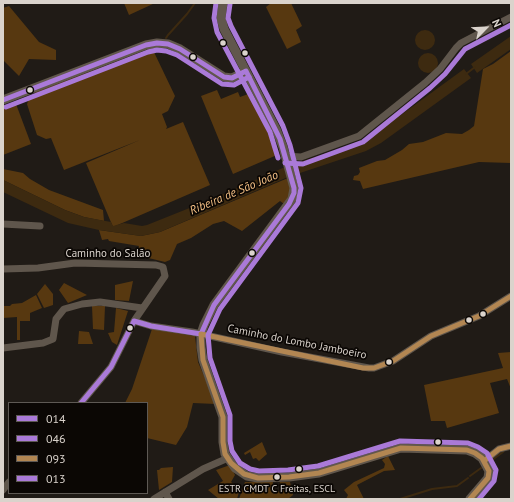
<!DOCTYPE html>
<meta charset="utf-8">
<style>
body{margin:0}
#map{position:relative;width:514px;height:502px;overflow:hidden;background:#201b16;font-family:"PT Sans",sans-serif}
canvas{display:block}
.frame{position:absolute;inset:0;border:4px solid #dad3cc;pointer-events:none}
.legend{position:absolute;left:8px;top:402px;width:140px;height:92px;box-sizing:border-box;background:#0b0704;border:1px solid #5e5954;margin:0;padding:5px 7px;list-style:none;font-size:12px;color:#dad3cc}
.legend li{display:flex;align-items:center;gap:8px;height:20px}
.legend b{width:20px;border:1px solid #5e5954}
.north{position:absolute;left:466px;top:8px;width:40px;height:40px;-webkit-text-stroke:3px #0b0704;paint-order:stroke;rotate:66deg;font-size:11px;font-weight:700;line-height:16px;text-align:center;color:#dad3cc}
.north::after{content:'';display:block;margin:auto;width:14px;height:18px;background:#dad3cc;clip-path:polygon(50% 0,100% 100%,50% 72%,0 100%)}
</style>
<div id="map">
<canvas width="514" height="502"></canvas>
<div class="frame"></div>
<ul class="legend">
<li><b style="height:5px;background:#aa7ad8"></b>014</li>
<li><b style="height:5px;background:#aa7ad8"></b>046</li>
<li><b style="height:5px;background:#b28652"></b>093</li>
<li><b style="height:5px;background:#aa7ad8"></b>013</li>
</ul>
<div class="north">N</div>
</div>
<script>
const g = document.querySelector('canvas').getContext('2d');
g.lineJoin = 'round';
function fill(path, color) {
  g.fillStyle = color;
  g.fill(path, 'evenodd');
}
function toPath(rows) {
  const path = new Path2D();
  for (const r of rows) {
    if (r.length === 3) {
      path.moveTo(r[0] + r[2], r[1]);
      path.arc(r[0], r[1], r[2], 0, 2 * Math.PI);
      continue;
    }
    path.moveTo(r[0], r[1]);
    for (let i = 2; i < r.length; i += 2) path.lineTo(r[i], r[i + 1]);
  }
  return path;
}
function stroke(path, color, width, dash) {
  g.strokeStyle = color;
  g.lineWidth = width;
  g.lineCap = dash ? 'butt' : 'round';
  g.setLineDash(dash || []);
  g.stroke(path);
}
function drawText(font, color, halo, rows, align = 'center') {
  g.font = font + ' "PT Sans",sans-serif';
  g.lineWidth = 3.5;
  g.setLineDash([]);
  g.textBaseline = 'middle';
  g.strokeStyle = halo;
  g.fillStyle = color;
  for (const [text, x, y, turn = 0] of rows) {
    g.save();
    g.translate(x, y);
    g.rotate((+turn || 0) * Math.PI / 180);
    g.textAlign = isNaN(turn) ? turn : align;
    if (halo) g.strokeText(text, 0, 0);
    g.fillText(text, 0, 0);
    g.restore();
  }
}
const green = toPath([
 [124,3,155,3,129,15],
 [271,3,291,3,302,26,296,30,301,42,287,49,266,7],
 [9,6,39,42,56,50,56,60,29,59,19,76,3,60,3,8],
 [152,48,175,96,168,111,162,114,167,127,166,129,183,122,210,185,113,227,86,163,140,140,64,170,51,138,46,139,37,135,27,104,29,99,36,94,35,92,116,62],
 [511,51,511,163,479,162,363,189,360,181,353,180,354,176,358,175,360,172,359,168,377,161,385,160,402,150,409,144,423,142,446,133,462,134,469,130,474,126,483,69,493,64],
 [217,90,221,99,238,92,240,97,251,93,277,155,233,174,201,96],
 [16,104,31,144,3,155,3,109],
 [3,169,23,173,30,179,49,190,103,210,104,221,84,217,65,210,3,180],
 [288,178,291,193,284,204,280,201,242,231,224,221,213,224,191,238,177,244,170,260,165,262,136,255,139,246,109,241,108,239,102,240,99,230,141,236,160,232],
 [133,281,129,301,115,300,115,285],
 [64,283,87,295,68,303,59,290],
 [45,284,53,294,53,305,44,308,37,294],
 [36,295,42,308,30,313,30,321,20,321,20,320,20,340,17,340,17,317,3,318,3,306,10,306,12,304,22,303],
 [92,306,105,306,104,330,93,329],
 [116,308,128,311,117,345,112,342,108,333,114,332],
 [152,329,195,336,198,362,216,404,193,403,187,427,176,445,147,438,147,403,125,403,132,389],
 [79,331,89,332,93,344,78,344],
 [511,352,511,389,507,379,490,383,499,413,447,428,445,421,431,421,424,385,503,368,498,353],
 [262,442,267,454,259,461,256,458,253,459,250,452,245,455,244,453],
 [388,456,395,470,384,471,357,485,364,499,346,499,348,495,344,490,354,482,384,468,385,464,382,460],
 [230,465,235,475,231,482,240,488,237,499,219,499,208,490,223,481,216,470],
 [173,467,172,482,159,490,157,470,159,470,161,468],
 [245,482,273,482,272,491,279,491,280,482,290,482,293,495,288,499,239,499]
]);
const water = toPath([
 [425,40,10],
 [511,36,511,49,477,73,471,64],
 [428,63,10],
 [464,69,471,78,381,143,366,151,294,175,291,165,368,139],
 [285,167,288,177,160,232,141,236,99,230,68,223,3,192,3,180,65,210,84,217,111,222,113,226,124,223,142,226,147,225,212,199]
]);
const stream = toPath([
 [166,38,168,35,187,14,195,3],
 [466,74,475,67],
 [492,460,503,452],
 [470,476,481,468],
 [400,499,432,489,457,486,468,478]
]);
const street = toPath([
 [285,156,301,157,359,136,425,83,440,69,456,48,461,43,511,17],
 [3,224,40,226],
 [3,269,38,268,75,263,156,265,163,267,165,276,134,321,111,367,81,403],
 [134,321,151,326,192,332,282,352,369,368,374,368,393,361,431,336,479,316,511,296],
 [3,348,43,343,53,339,56,319,64,309,82,304,100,302,142,308],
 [484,461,499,449,511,446],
 [3,490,9,482],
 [165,492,169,499],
 [154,499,203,469,228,458]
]);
const secondary = toPath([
 [223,3,221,18,224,29,276,129,283,147,294,188,292,199,214,305,204,325,201,334,201,347,203,360,223,417,223,442,225,454,235,468,247,476,258,478,289,477,319,473,401,448,467,450,475,453,482,458,489,471,488,478,470,499],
 [3,100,146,45,157,43,168,44,180,49,224,77,232,78,246,71]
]);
const bus1 = toPath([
 [3,100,146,45,157,43,168,44,180,49,224,77,232,78,246,71],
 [134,321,151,326,201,334],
 [201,334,214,305,289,204,294,193,294,188,280,139,246,71],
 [81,403,111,367,134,321]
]);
const bus2 = toPath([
 [216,3,214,18,217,32,270,132,278,158],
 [6,107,148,52,157,50,166,51,177,55,222,84,234,85,249,77],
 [285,163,303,164,363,142,430,88,445,74,465,49,511,25]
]);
const bus3 = toPath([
 [484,461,499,449,511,446],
 [470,499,488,478,489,471,482,458,475,453,467,450,401,448,319,473,289,477,258,478,244,474,231,463,225,454,223,442,223,417,203,360,201,334,363,368,374,368,393,361,431,336,479,316,511,296]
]);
const bus4 = toPath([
 [230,4,228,18,231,26,283,126,290,145,301,188,298,203,220,309,208,335,210,358,230,415,230,441,232,451,240,463,250,469,259,471,288,470,318,466,400,441,468,443,478,447,487,453,496,470,494,481,479,499]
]);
const markers = [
 [223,43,3.5,"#dad3cc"],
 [245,53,3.5,"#dad3cc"],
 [193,57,3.5,"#dad3cc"],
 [30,90,3.5,"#dad3cc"],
 [252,253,3.5,"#dad3cc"],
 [483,314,3.5,"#dad3cc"],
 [469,320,3.5,"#dad3cc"],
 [130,328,3.5,"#dad3cc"],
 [389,362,3.5,"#dad3cc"],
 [438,442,3.5,"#dad3cc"],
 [299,469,3.5,"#dad3cc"],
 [277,477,3.5,"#dad3cc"]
];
const busNames = [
 ["ESTR CMDT C Freitas, ESCL",277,489]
];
const streetNames = [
 ["Caminho do Salão",108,254],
 ["Caminho do Lombo Jamboeiro",297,342,11]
];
const waterNames = [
 ["Ribeira de São João",234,193,-23]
];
fill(green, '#573810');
fill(water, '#3d2a10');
stroke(stream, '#3d2a10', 2);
stroke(street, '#5f564c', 7);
stroke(secondary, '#61574c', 9);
stroke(bus1, '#aa7ad8', 5);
stroke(bus2, '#aa7ad8', 5);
stroke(bus3, '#b28652', 5);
stroke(bus4, '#aa7ad8', 5);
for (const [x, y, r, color] of markers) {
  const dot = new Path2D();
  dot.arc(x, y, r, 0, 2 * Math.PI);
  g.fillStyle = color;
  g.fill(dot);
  stroke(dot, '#0b0704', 1.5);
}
drawText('10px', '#dad3cc', '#0b0704', busNames);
drawText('11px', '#dad3cc', '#0b0704', streetNames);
drawText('italic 12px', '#f3bf84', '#0b0704', waterNames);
</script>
